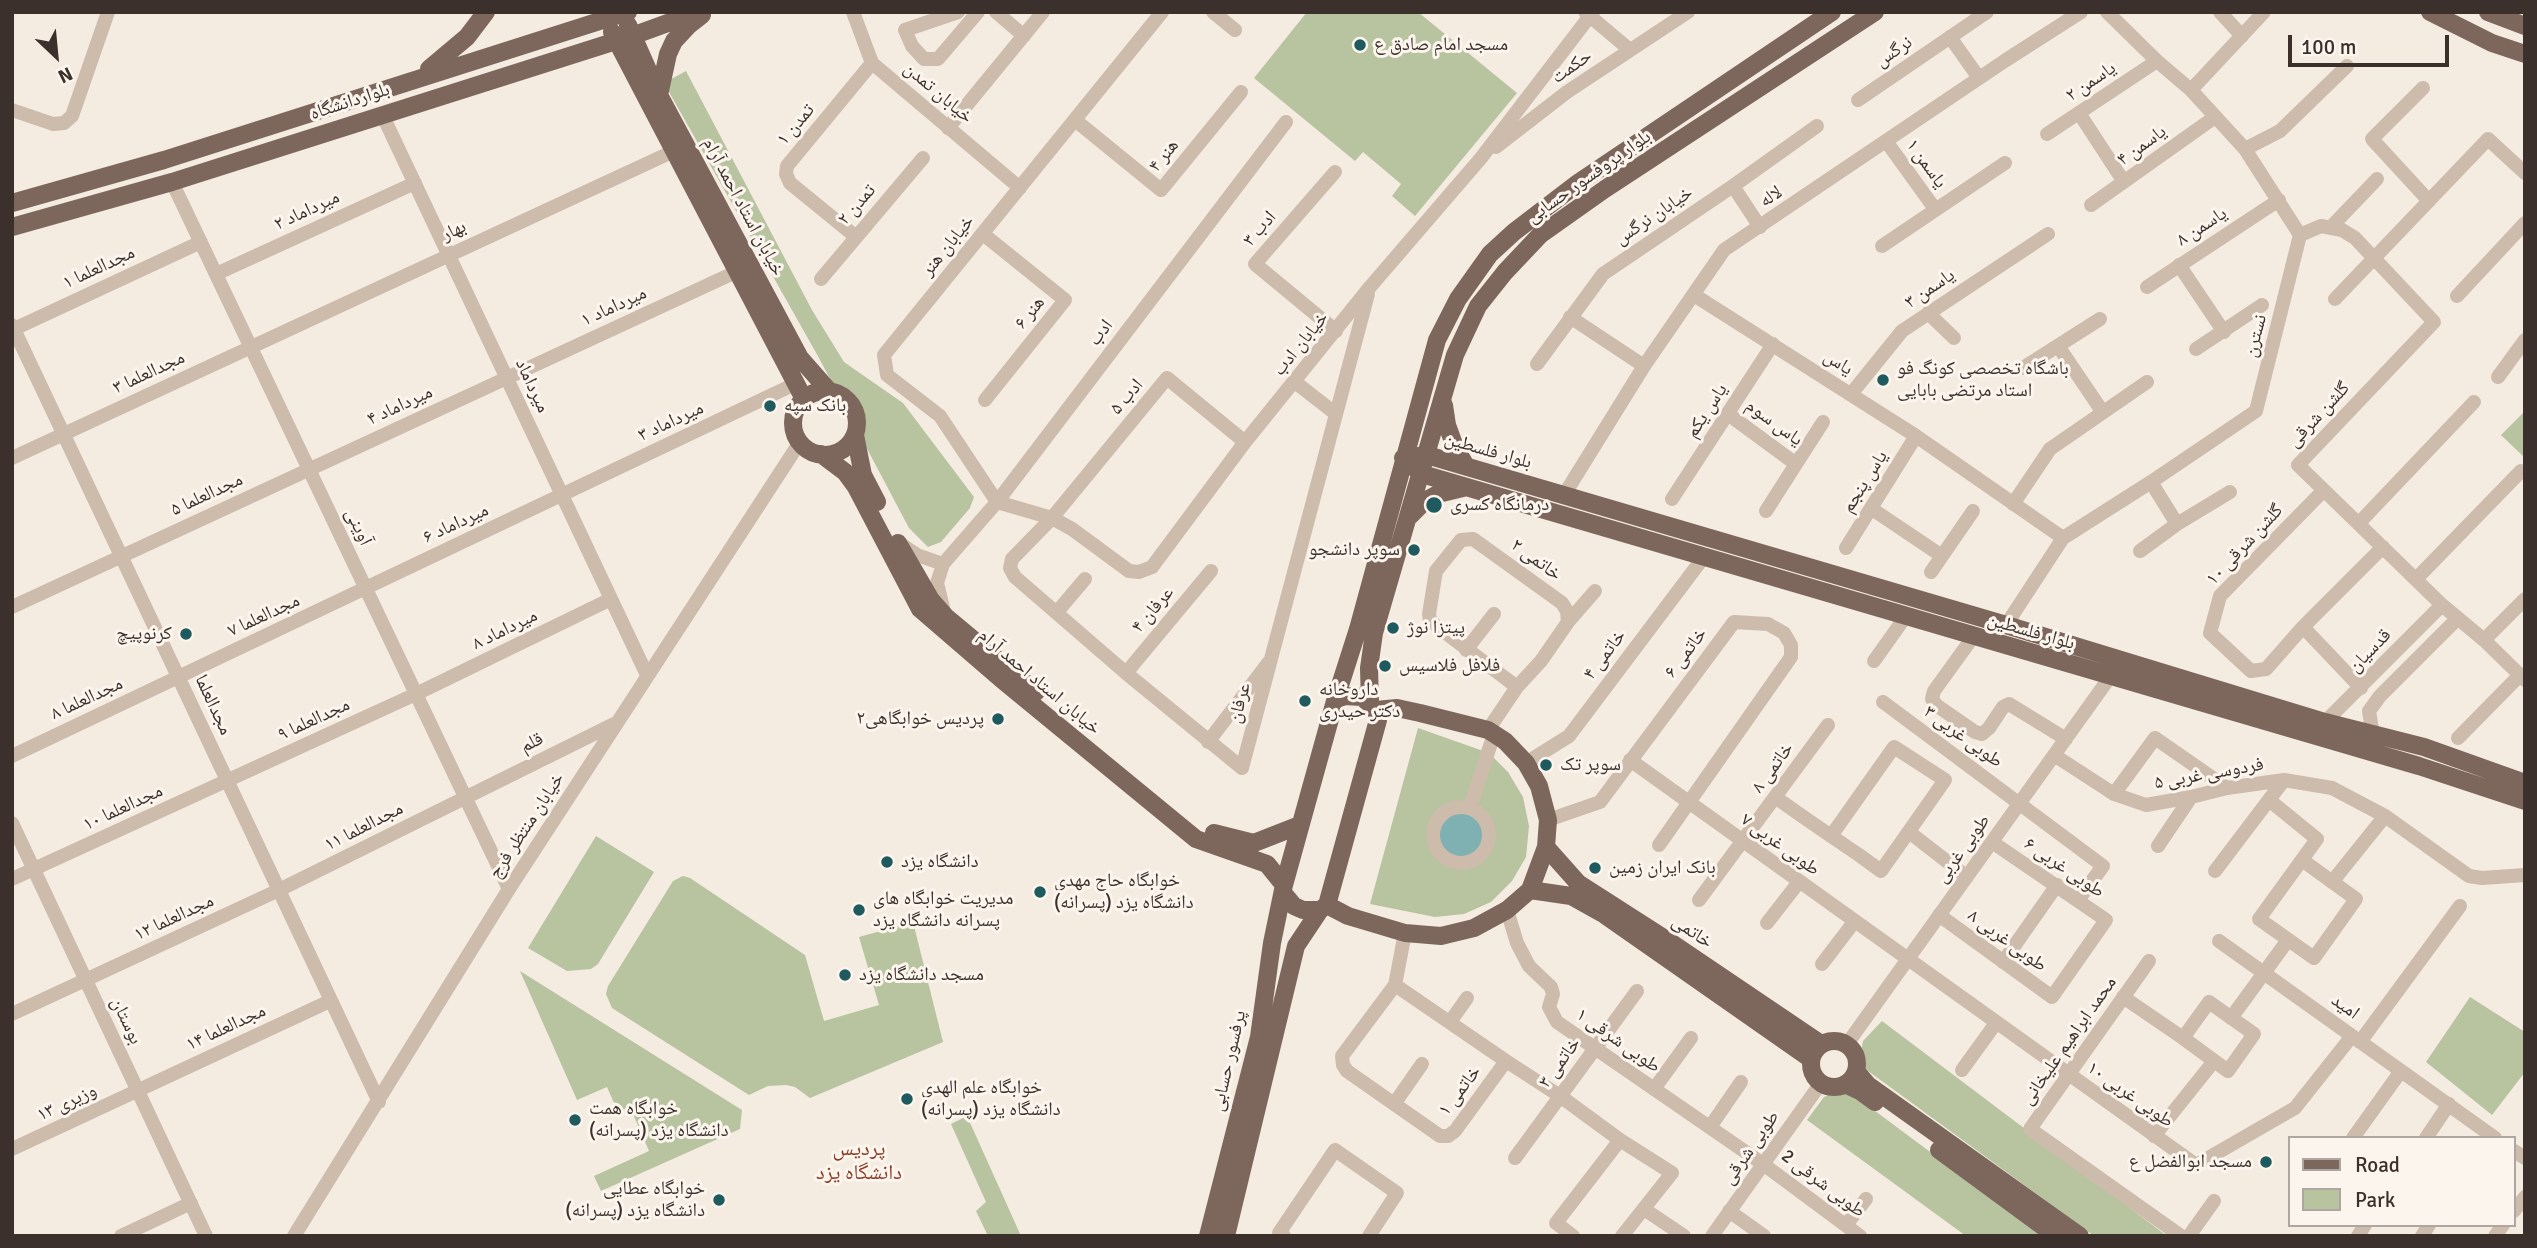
<!DOCTYPE html>
<meta charset="utf-8">
<style>
body{margin:0}
#map{position:relative;width:2537px;height:1248px;overflow:hidden;background:#f4ebe1;font-family:Signika,sans-serif}
canvas{display:block}
.frame{position:absolute;inset:0;border:14px solid #3b302b;pointer-events:none}
.legend{position:absolute;left:2288px;top:1136px;width:228px;height:91px;box-sizing:border-box;background:#fbf5ee;border:2px solid #aea6a0;margin:0;padding:9px 12px;list-style:none;font-size:21px;color:#3b302b}
.legend li{display:flex;align-items:center;gap:14px;height:35px}
.legend b{width:35px;border:2px solid #aea6a0}
.north{position:absolute;left:21px;top:21px;width:70px;height:70px;-webkit-text-stroke:5px #fbf5ee;paint-order:stroke;rotate:154deg;font-size:19px;font-weight:700;line-height:28px;text-align:center;color:#3b302b}
.north::after{content:'';display:block;margin:auto;width:24px;height:32px;background:#3b302b;clip-path:polygon(50% 0,100% 100%,50% 72%,0 100%)}
.scale{position:absolute;left:2288px;top:35px;width:161px;height:32px;box-sizing:border-box;border:4px solid #3b302b;border-top:0;padding-left:9px;font-size:21px;line-height:24px;white-space:nowrap;color:#3b302b;-webkit-text-stroke:5px #fbf5ee;paint-order:stroke}
</style>
<div id="map">
<canvas width="2537" height="1248"></canvas>
<div class="frame"></div>
<ul class="legend">
<li><b style="height:9px;background:#7d675c"></b>Road</li>
<li><b style="height:19px;background:#b8c4a0"></b>Park</li>
</ul>
<div class="north">N</div>
<div class="scale">100 m</div>
</div>
<script>
const g = document.querySelector('canvas').getContext('2d');
g.lineJoin = 'round';
function fill(path, color) {
  g.fillStyle = color;
  g.fill(path, 'evenodd');
}
function toPath(rows) {
  const path = new Path2D();
  for (const r of rows) {
    if (r.length === 3) {
      path.moveTo(r[0] + r[2], r[1]);
      path.arc(r[0], r[1], r[2], 0, 2 * Math.PI);
      continue;
    }
    path.moveTo(r[0], r[1]);
    for (let i = 2; i < r.length; i += 2) path.lineTo(r[i], r[i + 1]);
  }
  return path;
}
function stroke(path, color, width, dash) {
  g.strokeStyle = color;
  g.lineWidth = width;
  g.lineCap = dash ? 'butt' : 'round';
  g.setLineDash(dash || []);
  g.stroke(path);
}
function drawText(font, color, halo, rows, align = 'center') {
  g.font = font + ' Signika,"Noto Naskh Arabic",sans-serif';
  g.lineWidth = 6;
  g.setLineDash([]);
  g.textBaseline = 'middle';
  g.strokeStyle = halo;
  g.fillStyle = color;
  for (const [text, x, y, turn = 0] of rows) {
    g.save();
    g.translate(x, y);
    g.rotate((+turn || 0) * Math.PI / 180);
    g.textAlign = isNaN(turn) ? turn : align;
    if (halo) g.strokeText(text, 0, 0);
    g.fillText(text, 0, 0);
    g.restore();
  }
}
const green = toPath([
 [1307,12,1418,12,1517,93,1415,216,1392,196,1401,184,1363,152,1355,161,1254,78],
 [686,71,812,310,844,362,903,403,974,497,970,508,941,542,928,547,909,528,819,358,664,83],
 [2525,411,2525,458,2501,435],
 [1418,728,1489,753,1508,772,1523,797,1529,826,1526,857,1512,881,1491,902,1464,914,1435,917,1370,904],
 [596,836,654,872,598,964,591,969,567,971,528,948],
 [683,876,690,878,805,955,824,1021,879,1005,859,937,913,922,943,1042,810,1098,795,1087,786,1085,768,1086,749,1095,612,1008,606,994,608,986,673,881],
 [520,971,742,1110,740,1129,601,1191,594,1176,649,1151,630,1107,618,1112,607,1087,577,1100],
 [2470,997,2525,1032,2525,1072,2492,1115,2426,1062],
 [1882,1021,2167,1236,2094,1236,1864,1068,1860,1058,1863,1041],
 [1845,1092,1851,1093,2043,1236,1966,1236,1807,1120,1824,1097,1834,1093],
 [967,1116,1021,1236,988,1236,976,1211,986,1202,951,1124]
]);
const water = toPath([
 [1461,835,23]
]);
const minor = toPath([
 [853,12,872,63,1020,188],
 [958,12,905,30,912,46,924,59,938,59,978,12],
 [996,12,1024,36],
 [1162,12,884,355,887,375,940,416,997,502,1052,518,1072,529,1129,571,1139,572,1152,567,1245,442,1370,287,1481,158,1593,12],
 [1213,12,1235,30],
 [1585,12,1630,50],
 [2220,12,2242,36],
 [1950,37,1979,78],
 [2423,88,2372,139,2429,201],
 [2191,90,2264,12],
 [1858,100,1987,12],
 [12,110,53,124,64,123,72,116,108,12],
 [2079,113,2124,182],
 [382,114,647,675],
 [1075,120,1161,190,1241,92],
 [948,128,1043,12],
 [2047,134,2157,61],
 [1886,141,1935,209],
 [1496,147,1567,92,1688,12],
 [2245,149,2280,131,2347,66],
 [1335,172,1255,264,1336,331],
 [172,182,509,889],
 [1733,186,1760,227],
 [2091,205,2215,117],
 [2331,227,2377,179],
 [983,234,1065,300,985,400],
 [2300,235,2321,226,2342,230,2355,238,2434,322,2298,465,2442,605,2484,640,2525,680],
 [855,236,790,183,786,174,787,166,872,63],
 [1882,246,2005,163],
 [2179,265,2224,332],
 [216,274,415,183],
 [821,279,923,158],
 [2147,287,2279,200],
 [1694,295,1916,436,2063,538],
 [2457,296,2525,223],
 [2335,299,2488,139,2525,173],
 [1928,313,1954,338],
 [1570,317,1644,366],
 [12,325,379,1102],
 [14,329,201,242],
 [2058,346,2102,411],
 [2196,349,2262,305],
 [1537,364,1603,274,1733,186,1817,126],
 [2023,368,2100,319],
 [2498,377,2525,340],
 [1295,382,1336,414],
 [1851,394,1902,331,2048,234],
 [1728,414,1796,464,1823,422],
 [1245,442,1167,378,1052,518,1012,559,1010,568,1015,577,1126,673,1242,768,1368,294],
 [12,458,674,151],
 [2323,491,2220,596,2210,633,2251,671,2266,669,2303,627,2383,547],
 [1564,495,1644,366,1724,250,2006,60,2081,12],
 [1672,499,1773,344],
 [2013,504,2050,449,2147,382],
 [1872,509,1942,556,1973,511],
 [1766,511,1796,464],
 [2359,523,2474,402],
 [2177,524,2230,492],
 [900,544,917,555,943,564],
 [1846,548,1916,436],
 [2140,551,2177,524,2151,482],
 [1931,572,1942,556],
 [2416,579,2521,471],
 [12,607,738,271],
 [944,612,937,583,943,564,997,502,1286,122],
 [1057,612,1085,579],
 [1568,622,1595,591],
 [2006,625,2063,538,2151,482,2256,411,2300,235,2245,149,2191,90,2157,61,2107,12],
 [2303,627,2361,688],
 [1973,637,1934,691,1932,699,1936,705,1975,732,1982,734,1989,728,2003,707,2009,704,2066,739],
 [2484,640,2525,599],
 [1466,650,1494,614],
 [1874,661,1906,616],
 [1126,673,1211,571],
 [1883,702,2103,866,2078,900],
 [2325,722,2442,605],
 [1488,730,1517,687,1541,661,1568,622,1567,611,1562,603,1473,539,1461,540,1436,571,1429,614,1430,621,1517,687],
 [2373,735,2369,711,2380,696,2457,619],
 [2458,738,2520,675],
 [1208,742,1269,662],
 [2054,755,2114,794,2146,805,2191,797,2227,788,2284,780,2332,788,2385,816,2469,876,2482,878,2525,875],
 [12,756,797,383],
 [1630,760,2196,1165,2295,1108,2352,1036],
 [1526,763,1569,736,1703,558],
 [2114,794,2155,738,2227,788],
 [1775,797,1802,816,1831,836,1859,855,1881,871,1945,780,1894,747,1831,836],
 [2269,800,2317,839,2259,919,2314,958,2356,899,2302,860],
 [1461,835,28],
 [1470,807,1494,734],
 [1548,820,1600,802,1734,622,1768,624,1784,633,1791,645,1791,657,1659,845],
 [12,823,206,1236],
 [1909,832,1967,877],
 [2158,846,2191,797],
 [2215,871,2284,780],
 [12,879,416,694,611,599],
 [2332,882,2385,816],
 [1699,900,1828,725],
 [1507,910,1517,943,1529,966,1551,987,1553,994,1549,1007,1557,1022,1763,1164,1860,1236],
 [1939,915,2052,997,2106,920,1992,842],
 [1767,923,1799,882],
 [2219,941,2495,1138],
 [2149,961,2030,1129,2181,1236],
 [2003,962,2057,885],
 [1822,964,1854,922],
 [1395,985,1506,1061,1455,1131,1448,1136,1440,1136,1347,1071,1343,1065,1342,1056,1395,985,1405,933],
 [2123,997,2183,1038],
 [2209,1002,2254,1034,2228,1071,2183,1038,2209,1002],
 [12,1014,279,890,614,724],
 [2231,1018,2288,940],
 [1450,1022,1467,998],
 [2360,1042,2460,906],
 [1847,1044,2110,677],
 [1506,1061,1560,1096,1620,1140,1672,1173,1622,1236],
 [1962,1070,1996,1023],
 [1654,1089,1691,1038],
 [1394,1104,1422,1064],
 [1710,1127,1741,1082],
 [2154,1136,2214,1061],
 [2353,1138,2401,1071],
 [2426,1138,2449,1104],
 [12,1149,330,1001],
 [2514,1151,2525,1158],
 [1515,1158,1637,991],
 [1644,1209,1684,1236],
 [1729,1211,1764,1236],
 [2514,1211,2525,1197],
 [1846,1225,1866,1199],
 [121,1236,191,1203],
 [294,1236,509,889,800,442],
 [1284,1236,1279,1233,1335,1150,1397,1193,1369,1236],
 [1573,1236,1556,1223,1620,1140],
 [1712,1236,1821,1083],
 [2189,1236,2214,1201],
 [2358,1236,2365,1225],
 [2422,1236,2429,1225],
 [2495,1236,2503,1225]
]);
const major = toPath([
 [2430,12,2492,43,2525,54],
 [2488,12,2525,26],
 [628,25,659,95,800,358,829,391],
 [612,32,804,399],
 [429,69,467,37,486,12],
 [659,95,668,54,674,41,688,26,702,15],
 [12,203,164,160,628,12],
 [12,227,172,182,632,36,698,12],
 [825,423,32],
 [1444,405,1447,425,1455,447,1466,466],
 [855,435,863,475,877,502],
 [821,454,845,472,856,487,920,609,1000,678,1196,839,1267,864,1284,885],
 [1403,458,1422,474,2419,766,2525,801],
 [1403,458,1427,455,2006,625,2325,722,2424,747,2525,783],
 [1410,516,1425,501,1438,494,1467,487],
 [898,543,931,600,946,617,1036,692],
 [1335,701,1358,629,1437,340,1458,299,1490,254,1514,232,1578,183,1832,12],
 [1370,702,1369,668,1374,633,1455,355,1478,306,1505,272,1540,235,1605,189,1875,12],
 [1214,833,1254,843,1300,825],
 [1546,847,1578,883,1670,942,1821,1044],
 [1530,890,1571,896,1605,915,1811,1059],
 [1327,905,1348,916,1405,933,1441,936,1474,928,1507,910,1530,890,1546,847,1548,820,1539,786,1526,763,1505,741,1488,730,1420,713,1397,708,1376,710],
 [1834,1064,23],
 [1856,1071,1868,1085,2080,1236],
 [1845,1084,1860,1091,1875,1102],
 [1939,1150,2056,1236],
 [1208,1236,1259,1037,1272,943,1284,885,1335,701,1344,696,1362,697,1376,710,1378,720,1327,905,1320,910,1303,910,1294,906,1284,894],
 [1226,1236,1296,946,1320,910]
]);
const markers = [
 [1360,45,7,"#1f5a5e"],
 [1883,380,7,"#1f5a5e"],
 [770,406,7,"#1f5a5e"],
 [1434,505,9,"#1f5a5e"],
 [1414,550,7,"#1f5a5e"],
 [1393,628,7,"#1f5a5e"],
 [186,634,7,"#1f5a5e"],
 [1385,666,7,"#1f5a5e"],
 [1305,701,7,"#1f5a5e"],
 [998,719,7,"#1f5a5e"],
 [1546,765,7,"#1f5a5e"],
 [887,862,7,"#1f5a5e"],
 [1595,868,7,"#1f5a5e"],
 [1040,892,7,"#1f5a5e"],
 [859,910,7,"#1f5a5e"],
 [845,975,7,"#1f5a5e"],
 [907,1099,7,"#1f5a5e"],
 [575,1120,7,"#1f5a5e"],
 [2266,1162,7,"#1f5a5e"],
 [719,1200,7,"#1f5a5e"]
];
const poiNames = [
 ["مسجد امام صادق ع",1374,45],
 ["باشگاه تخصصی کونگ فو",1897,369],
 ["استاد مرتضی بابایی",1897,391],
 ["بانک سپه",784,406],
 ["درمانگاه کسری",1450,505],
 ["سوپر دانشجو",1400,550,"right"],
 ["پیتزا نوژ",1407,628],
 ["کرنوپیچ",172,634,"right"],
 ["فلافل فلاسیس",1399,666],
 ["داروخانه",1319,690],
 ["دکتر حیدری",1319,712],
 ["پردیس خوابگاهی٢",984,719,"right"],
 ["سوپر تک",1560,765],
 ["دانشگاه یزد",901,862],
 ["بانک ایران زمین",1609,868],
 ["خوابگاه حاج مهدی",1054,881],
 ["(پسرانه) دانشگاه یزد",1054,903],
 ["مدیریت خوابگاه های",873,899],
 ["پسرانه دانشگاه یزد",873,921],
 ["مسجد دانشگاه یزد",859,975],
 ["خوابگاه علم الهدی",921,1088],
 ["(پسرانه) دانشگاه یزد",921,1110],
 ["خوابگاه همت",589,1109],
 ["(پسرانه) دانشگاه یزد",589,1131],
 ["مسجد ابوالفضل ع",2252,1162,"right"],
 ["خوابگاه عطایی",705,1189,"right"],
 ["(پسرانه) دانشگاه یزد",705,1211,"right"]
];
const streetNames = [
 ["نرگس",1894,52,-34],
 ["حکمت",1572,67,-35],
 ["یاسمن ۲",2091,82,-34],
 ["خیابان تمدن",938,93,40],
 ["بلواردانشگاه",350,102,-18],
 ["تمدن ۱",796,125,-50],
 ["یاسمن ۴",2142,146,-36],
 ["هنر ۴",1164,156,-51],
 ["یاسمن ۱",1926,164,54],
 ["بلوار پروفسور حسابی",1589,177,-35],
 ["لاله",1771,197,-33],
 ["تمدن ۲",857,205,-49],
 ["خیابان استاد احمد آرام",743,207,62],
 ["میرداماد ۲",307,211,-25],
 ["خیابان نرگس",1654,216,-34],
 ["یاسمن ۸",2202,227,-33],
 ["ادب ۳",1260,229,-49],
 ["بهار",454,231,-25],
 ["خیابان هنر",948,246,-51],
 ["مجدالعلما ۱",99,268,-25],
 ["یاسمن ۳",1930,289,-34],
 ["میرداماد ۱",614,307,-25],
 ["هنر ۶",1030,313,-51],
 ["ادب",1101,333,-53],
 ["نسترن",2256,336,-75],
 ["خیابان ادب",1301,344,-51],
 ["یاس",1838,363,32],
 ["مجدالعلما ۳",149,373,-25],
 ["میرداماد",532,386,65],
 ["ادب ۵",1127,397,-50],
 ["میرداماد ۴",400,406,-25],
 ["یاس یکم",1707,411,-57],
 ["گلشن شرقی",2319,415,-47],
 ["میرداماد ۳",671,422,-25],
 ["یاس سوم",1774,423,36],
 ["بلوار فلسطین",1488,451,16],
 ["یاس پنجم",1865,482,-58],
 ["مجدالعلما ۵",207,495,-25],
 ["میرداماد ۶",456,524,-25],
 ["آوینی",358,527,65],
 ["گلشن شرقی ۱۰",2245,545,-47],
 ["خاتمی ۲",1536,560,36],
 ["عرفان ۴",1153,610,-50],
 ["مجدالعلما ۷",264,616,-25],
 ["میرداماد ۸",505,630,-26],
 ["بلوار فلسطین",2031,632,16],
 ["قدسیان",2370,651,-46],
 ["خاتمی ۶",1686,653,-53],
 ["خاتمی ۴",1605,655,-53],
 ["خیابان استاد احمد آرام",1039,682,40],
 ["مجدالعلما ۸",87,699,-25],
 ["عرفان",1240,703,-75],
 ["مجدالعلما",213,705,65],
 ["مجدالعلما ۹",314,720,-25],
 ["طوبی غربی ۳",1963,737,36],
 ["قلم",532,743,-26],
 ["خاتمی ۸",1773,768,-54],
 ["فردوسی غربی ۵",2209,774,-10],
 ["مجدالعلما ۱۰",123,808,-25],
 ["خیابان منتظر فرج",527,826,-57],
 ["مجدالعلما ۱۱",364,827,-27],
 ["طوبی غربی ۷",1780,845,36],
 ["طوبی غربی",1963,849,-54],
 ["طوبی غربی ۶",2064,868,34],
 ["مجدالعلما ۱۲",174,918,-25],
 ["خاتمی",1692,932,34],
 ["طوبی غربی ۸",2007,941,36],
 ["امید",2345,1007,36],
 ["بوستان",126,1021,65],
 ["مجدالعلما ۱۴",226,1028,-25],
 ["طوبی شرقی ۱",1618,1041,35],
 ["محمد ابراهیم علیخانی",2069,1041,-55],
 ["پرفسور حسابی",1229,1061,-77],
 ["خاتمی ۳",1560,1063,-54],
 ["خاتمی ۱",1460,1091,-53],
 ["طوبی غربی ۱۰",2130,1095,35],
 ["وزیری ۱۳",67,1103,-25],
 ["طوبی شرقی",1751,1148,-55],
 ["طوبی شرقی 2",1823,1184,37]
];
const neighbourhoodNames = [
 ["پردیس",859,1149],
 ["دانشگاه یزد",859,1173]
];
fill(green, '#b8c4a0');
fill(water, '#7fb0b2');
stroke(minor, '#cdbbac', 14);
stroke(major, '#7d675c', 18);
for (const [x, y, r, color] of markers) {
  const dot = new Path2D();
  dot.arc(x, y, r, 0, 2 * Math.PI);
  g.fillStyle = color;
  g.fill(dot);
  stroke(dot, '#fbf5ee', 2.5);
}
drawText('19px', '#3b302b', '#fbf5ee', poiNames, 'left');
drawText('19px', '#3b302b', '#fbf5ee', streetNames);
drawText('21px', '#8c3b22', '#fbf5ee', neighbourhoodNames);
</script>
